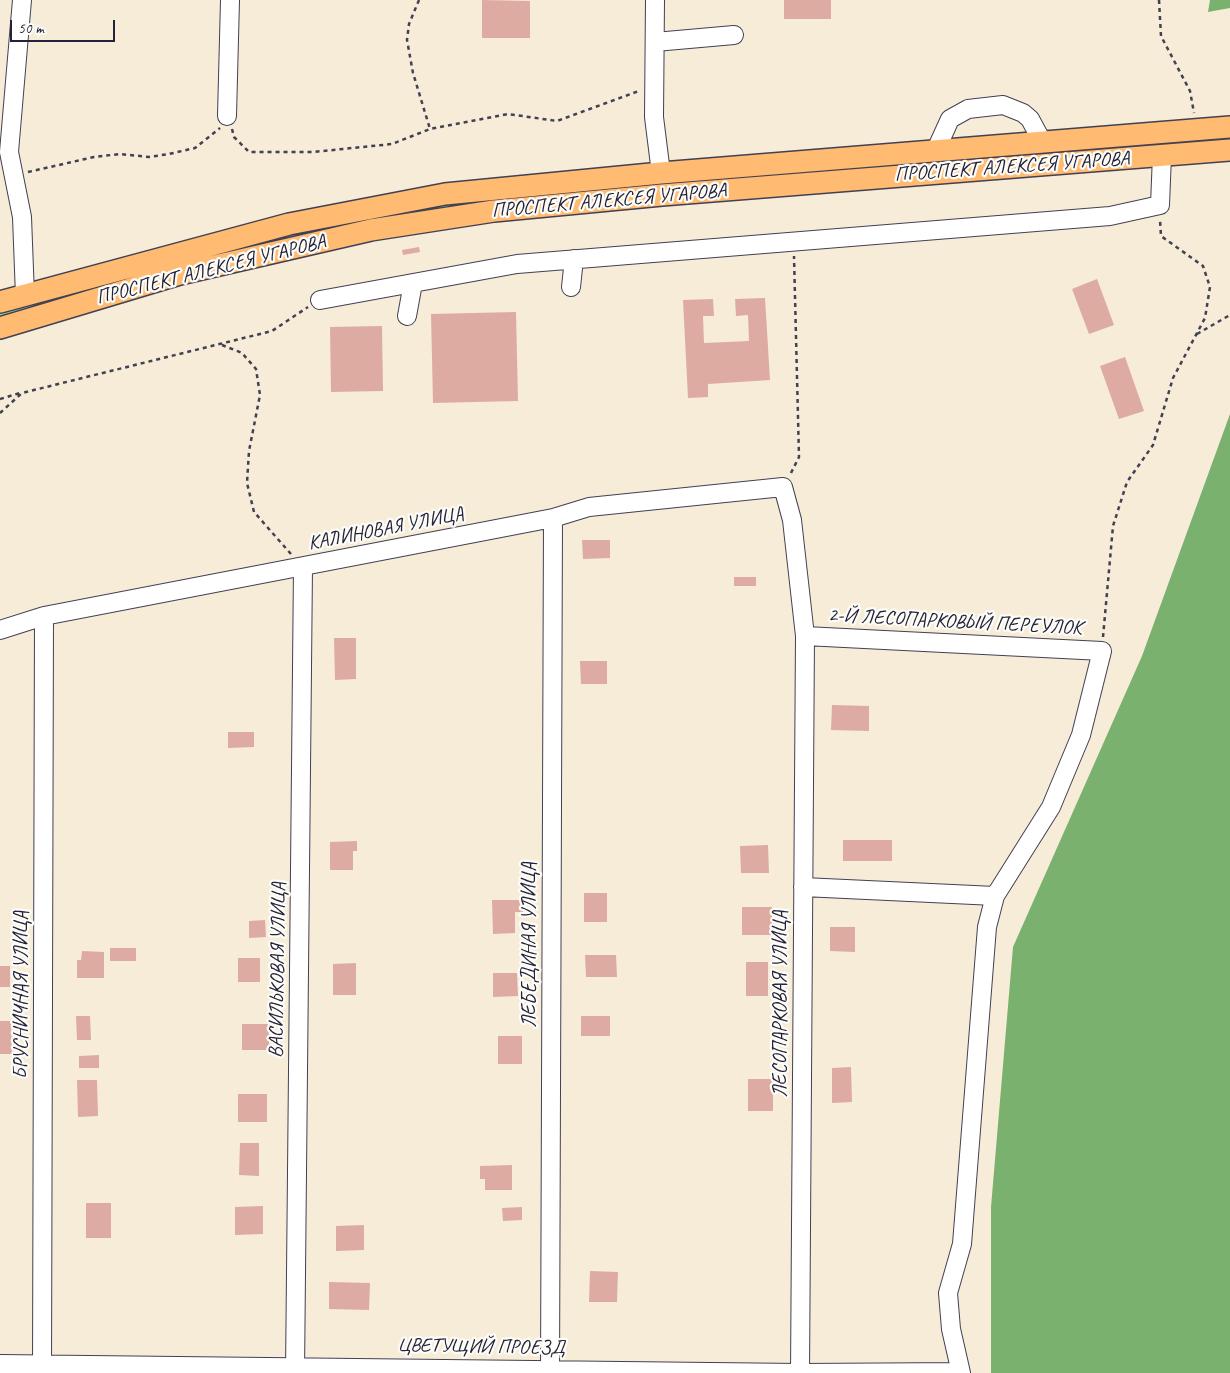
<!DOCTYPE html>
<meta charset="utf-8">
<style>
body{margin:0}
#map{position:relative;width:1230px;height:1373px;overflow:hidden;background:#f6ecd8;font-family:Caveat,sans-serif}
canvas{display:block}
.scale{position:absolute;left:10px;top:20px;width:105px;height:22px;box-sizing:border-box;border:2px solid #22223b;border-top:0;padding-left:6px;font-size:15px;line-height:18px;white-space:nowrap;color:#22223b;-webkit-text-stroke:4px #fdfcf7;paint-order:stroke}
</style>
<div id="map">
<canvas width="1230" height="1373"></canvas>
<div class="scale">50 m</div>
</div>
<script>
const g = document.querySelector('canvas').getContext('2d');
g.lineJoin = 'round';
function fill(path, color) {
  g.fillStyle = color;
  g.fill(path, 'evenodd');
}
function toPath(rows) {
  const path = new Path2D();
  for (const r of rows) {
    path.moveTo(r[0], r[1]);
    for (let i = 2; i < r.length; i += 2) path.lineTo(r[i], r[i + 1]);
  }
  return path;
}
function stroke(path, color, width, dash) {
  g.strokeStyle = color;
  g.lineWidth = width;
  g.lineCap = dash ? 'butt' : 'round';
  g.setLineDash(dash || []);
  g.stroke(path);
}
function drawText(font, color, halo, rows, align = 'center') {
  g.font = font + ' Caveat,sans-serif';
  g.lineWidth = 4.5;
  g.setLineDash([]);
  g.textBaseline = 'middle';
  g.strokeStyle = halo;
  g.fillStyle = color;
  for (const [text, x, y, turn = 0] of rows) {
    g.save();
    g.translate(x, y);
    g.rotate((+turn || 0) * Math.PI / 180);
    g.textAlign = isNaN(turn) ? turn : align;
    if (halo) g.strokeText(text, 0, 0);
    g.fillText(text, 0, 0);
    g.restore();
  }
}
const green = toPath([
 [1230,135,1230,141,690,183,695,179],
 [629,186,629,189,513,202,0,319,0,312,237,245,393,212,481,200]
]);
const forest = toPath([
 [1210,0,1230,0,1230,8,1208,12],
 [1230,414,1230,1373,991,1373,991,1207,1013,947,1142,656]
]);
const building = toPath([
 [482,0,530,1,530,38,482,38],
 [784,0,831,0,831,19,784,19],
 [419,247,420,252,403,255,402,250],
 [1097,279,1114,325,1089,334,1072,289],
 [765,298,770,380,708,384,708,397,688,398,683,300,713,299,714,316,703,316,704,343,749,341,748,315,736,316,735,299],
 [516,312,518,401,433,403,431,314],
 [382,326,383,391,331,392,330,327],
 [1125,357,1144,411,1119,419,1100,366],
 [582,540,610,540,610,558,583,559],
 [734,577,756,577,756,586,734,586],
 [334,638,356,638,356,679,335,680],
 [580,661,607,661,607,684,581,684],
 [832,705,869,706,869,731,831,730],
 [228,732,254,732,254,747,228,748],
 [843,840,892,840,892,861,843,861],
 [357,841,357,851,353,851,353,870,330,870,330,842],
 [768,845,769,873,741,873,740,846],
 [584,893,607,893,607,922,584,922],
 [492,900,523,900,523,912,515,912,515,933,493,934],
 [742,907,772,907,772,935,742,935],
 [265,920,266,937,249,938,249,921],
 [830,927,855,927,855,952,830,951],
 [110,948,136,948,136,961,110,961],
 [82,951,104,952,104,978,77,978,77,960,81,960],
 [585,955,616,955,617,977,586,977],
 [238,958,260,958,260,982,238,982],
 [746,962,768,962,768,996,746,996],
 [356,963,356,995,333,995,333,964],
 [0,966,10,966,10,987,0,987],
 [493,973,517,973,518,996,493,997],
 [76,1016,90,1016,91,1040,77,1040],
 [581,1016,610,1016,610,1036,581,1036],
 [0,1021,11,1021,12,1054,0,1054],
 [242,1024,269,1024,269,1050,242,1050],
 [498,1036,522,1036,522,1064,498,1064],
 [99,1055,99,1068,79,1068,79,1056],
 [851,1067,852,1102,832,1103,832,1068],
 [748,1079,773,1079,773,1111,748,1111],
 [77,1080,97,1080,98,1116,78,1117],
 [238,1094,267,1094,267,1122,238,1122],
 [240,1143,259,1143,259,1176,239,1175],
 [512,1165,512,1190,485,1190,485,1179,480,1179,480,1166],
 [86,1203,111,1203,111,1238,86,1238],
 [263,1206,263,1234,235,1235,235,1207],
 [522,1207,522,1220,503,1221,502,1208],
 [364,1225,364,1250,336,1251,336,1226],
 [590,1271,618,1272,617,1302,589,1302],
 [329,1282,370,1283,369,1310,329,1309]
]);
const path = toPath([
 [419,0,409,24,407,40,413,73,430,129],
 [1159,0,1161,36,1190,91,1194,113],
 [232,129,234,137,249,152,313,152,392,144,430,129,508,114,557,121,639,91],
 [28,172,94,157,120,154,149,157,169,154,195,148,220,128],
 [1197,334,1230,315],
 [222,345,242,353,256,369,260,395,249,451,247,483,254,512,291,554],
 [0,399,20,393],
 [0,413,22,393,272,331,308,307],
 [791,473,799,457,794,256],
 [1103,637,1113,526,1127,482,1153,445,1173,378,1205,318,1210,287,1203,266,1161,236,1160,220]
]);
const minor = toPath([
 [22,0,9,152,22,217,25,296],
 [655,0,654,117,661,173],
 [655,42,734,35],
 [227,116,230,0],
 [935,152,950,119,968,109,1003,105,1023,113,1030,119,1043,143],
 [571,287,574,259],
 [320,300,517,264,1110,216,1160,205,1162,155],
 [407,316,413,283],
 [0,630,44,616,553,518,589,507,783,487,792,520,805,636,800,1373],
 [805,636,1102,651,1081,735,1051,807,995,896,987,927,962,1244,948,1293,951,1329,961,1373],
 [803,887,995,896],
 [0,1364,800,1373,961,1372],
 [42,1373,44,616],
 [295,1373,303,567],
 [550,1373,553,518]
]);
const major = toPath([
 [0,302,289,224,445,194,661,173,1230,127],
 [0,328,180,274,371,230,494,211,662,195,1230,150]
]);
const streetNames = [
 ["ПРОСПЕКТ АЛЕКСЕЯ УГАРОВА",1012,167,-4],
 ["ПРОСПЕКТ АЛЕКСЕЯ УГАРОВА",609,201,-5],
 ["ПРОСПЕКТ АЛЕКСЕЯ УГАРОВА",211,270,-14],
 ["КАЛИНОВАЯ УЛИЦА",386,529,-11],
 ["2-Й ЛЕСОПАРКОВЫЙ ПЕРЕУЛОК",955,622,3],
 ["ЛЕБЕДИНАЯ УЛИЦА",530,945,-90],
 ["ВАСИЛЬКОВАЯ УЛИЦА",278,970,-89],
 ["БРУСНИЧНАЯ УЛИЦА",22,995,-90],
 ["ЛЕСОПАРКОВАЯ УЛИЦА",781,1004,-90],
 ["ЦВЕТУЩИЙ ПРОЕЗД",481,1347,1]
];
fill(green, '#9ace7f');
fill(forest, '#7bb16e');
fill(building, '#deaba3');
stroke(minor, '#424053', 20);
stroke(major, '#424053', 24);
stroke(path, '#424053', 2.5, [4, 4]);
stroke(minor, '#fff', 18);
stroke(major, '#ffbb71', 21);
drawText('20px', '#22223b', '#fdfcf7', streetNames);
</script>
